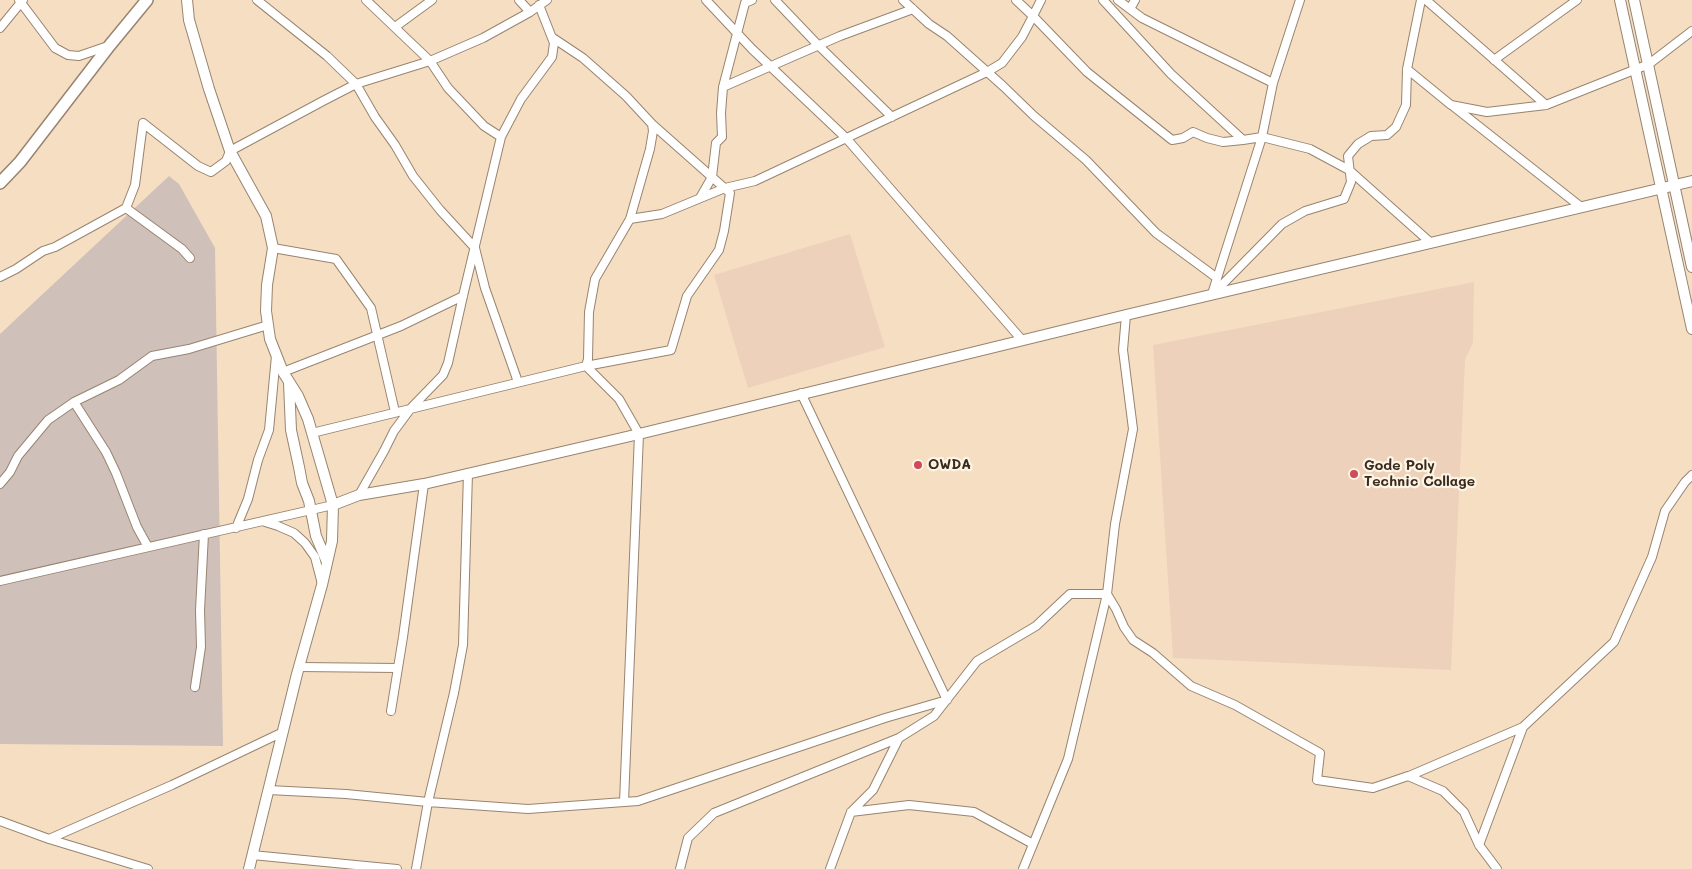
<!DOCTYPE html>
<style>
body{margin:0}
canvas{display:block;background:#f5dec2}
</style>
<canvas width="1692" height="869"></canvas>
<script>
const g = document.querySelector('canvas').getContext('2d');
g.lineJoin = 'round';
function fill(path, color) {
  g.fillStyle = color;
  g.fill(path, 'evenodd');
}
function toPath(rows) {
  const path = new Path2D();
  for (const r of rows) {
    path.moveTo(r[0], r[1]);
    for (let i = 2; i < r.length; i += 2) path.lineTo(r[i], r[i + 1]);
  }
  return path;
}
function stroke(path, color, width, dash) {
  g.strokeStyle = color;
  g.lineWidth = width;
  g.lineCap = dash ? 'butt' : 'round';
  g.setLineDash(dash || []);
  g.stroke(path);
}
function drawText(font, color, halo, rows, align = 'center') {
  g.font = font + ' Mali,sans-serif';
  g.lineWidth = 4.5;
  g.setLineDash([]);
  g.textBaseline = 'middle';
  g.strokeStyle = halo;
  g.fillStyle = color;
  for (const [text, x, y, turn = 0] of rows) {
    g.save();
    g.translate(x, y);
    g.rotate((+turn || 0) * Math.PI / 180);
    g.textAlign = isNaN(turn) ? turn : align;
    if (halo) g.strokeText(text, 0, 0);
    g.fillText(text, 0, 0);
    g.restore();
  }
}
const built = toPath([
 [850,234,885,347,748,388,714,275],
 [1474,282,1473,342,1465,360,1451,670,1173,658,1153,345]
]);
const industrial = toPath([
 [169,176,179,184,215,248,223,746,0,744,0,334]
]);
const minor = toPath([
 [19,0,55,48,68,55,79,56,108,46],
 [257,0,327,56,356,84,375,117,395,145,413,176,440,210,475,248,485,288,518,382],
 [366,0,430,61,448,88,484,126,501,137],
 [519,0,530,12],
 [706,0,752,49,846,138,1022,340],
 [775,0,818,45,892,117],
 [903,0,929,24,947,36,1003,86,1034,116,1086,160,1156,233,1217,278],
 [1041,0,1033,16,1087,72,1172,140,1183,138,1193,132,1207,138,1223,142,1243,140],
 [1103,0,1171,74,1243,140,1262,137,1310,149,1349,170,1431,243],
 [1118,0,1142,18,1273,83],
 [1426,0,1546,105],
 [1130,9,1135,0],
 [395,27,432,0],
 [0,28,23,0],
 [553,38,583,58,626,96,652,124,653,131,650,149,630,219,595,279,589,312,588,359,586,366,619,399,639,434,624,802],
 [1494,60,1577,0],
 [1407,69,1451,105,1487,112,1546,105,1649,64,1692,31],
 [723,87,745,3,752,0],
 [1453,106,1581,207],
 [700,198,712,177,716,143,722,137,721,113,723,87,840,36,913,9],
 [630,219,662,214,725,188,755,181,987,72,1002,63,1022,37,1033,16,1016,0],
 [273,248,336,259,371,308,395,412],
 [190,258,182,249,126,208,135,185,143,123,198,166,211,172,226,161,230,151,323,101,356,84,430,61,483,38,530,12,547,0],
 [0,277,16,269,43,251,55,247,126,208],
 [1212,294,1262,137,1273,83,1300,0],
 [1212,295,1282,224,1305,211,1344,199,1351,182,1348,156,1358,144,1371,136,1387,135,1396,127,1406,105,1407,69,1421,0],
 [283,372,401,326,463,296],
 [74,402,106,452,116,473,137,527,148,547],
 [312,433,586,366,671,350,687,296,719,250,724,231,730,193,652,124],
 [468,473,463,645,454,693,428,802,528,809,638,801,885,718,947,700,801,393],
 [0,484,10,472,18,456,48,420,74,402,119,380,152,356,189,349,268,325],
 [359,495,384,451,394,431,411,408,443,375,448,363,463,296,501,137,521,99,552,57,554,43,539,5],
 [265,522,278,526,294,533,305,543,315,557,322,584],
 [236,528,248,499,258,460,269,430,276,356],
 [0,581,333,505],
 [299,667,398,668],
 [195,687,201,647,200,610,204,534],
 [391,711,403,637,424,484],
 [1409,776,1523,727,1614,642,1652,557,1665,511,1685,482,1692,475],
 [269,790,346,794,428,802,416,869],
 [851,812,909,805,974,812,1033,844],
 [0,821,49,839,172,785,283,732],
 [49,839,148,869],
 [1479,845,1523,727],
 [252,855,397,869],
 [680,869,688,838,714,813,899,738],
 [830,869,851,812,873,790,899,738,934,716,977,661,1036,626,1070,594,1107,594,1116,609,1124,627,1133,640,1153,653,1191,686,1235,705,1320,753,1317,780,1373,788,1408,776,1443,791,1464,812,1479,845,1497,869],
 [1023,869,1068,759,1107,594,1115,524,1133,429,1123,350,1126,315]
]);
const tertiary = toPath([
 [187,0,189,20,209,89,230,151,266,216,273,248,267,285,266,311,270,339,283,372,298,396,308,419,333,505,332,541,322,585,297,674,249,869],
 [1620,0,1692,329],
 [1634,0,1692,267],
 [289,383,291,430,299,467,302,483,309,501,316,536,327,562],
 [333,505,359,495,424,484,639,434,1126,315,1692,181]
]);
const secondary = toPath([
 [0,183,20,162,110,45,147,0]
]);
const markers = [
 [918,465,5,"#d1495b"],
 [1354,474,5,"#d1495b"]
];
const poiNames = [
 ["OWDA",928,465],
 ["Gode Poly",1364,466],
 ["Technic Collage",1364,482]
];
fill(built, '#eed1bb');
fill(industrial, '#cfc0ba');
stroke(minor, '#988470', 10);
stroke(tertiary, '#988470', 12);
stroke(secondary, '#988470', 14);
stroke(minor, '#fff', 8);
stroke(tertiary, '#fff', 10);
stroke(secondary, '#fff', 11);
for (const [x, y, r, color] of markers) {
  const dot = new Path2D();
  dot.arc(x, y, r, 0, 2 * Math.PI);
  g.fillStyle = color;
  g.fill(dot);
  stroke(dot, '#fcf5e5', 2);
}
drawText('bold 14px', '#3b2a1e', '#fcf5e5', poiNames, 'left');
</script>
